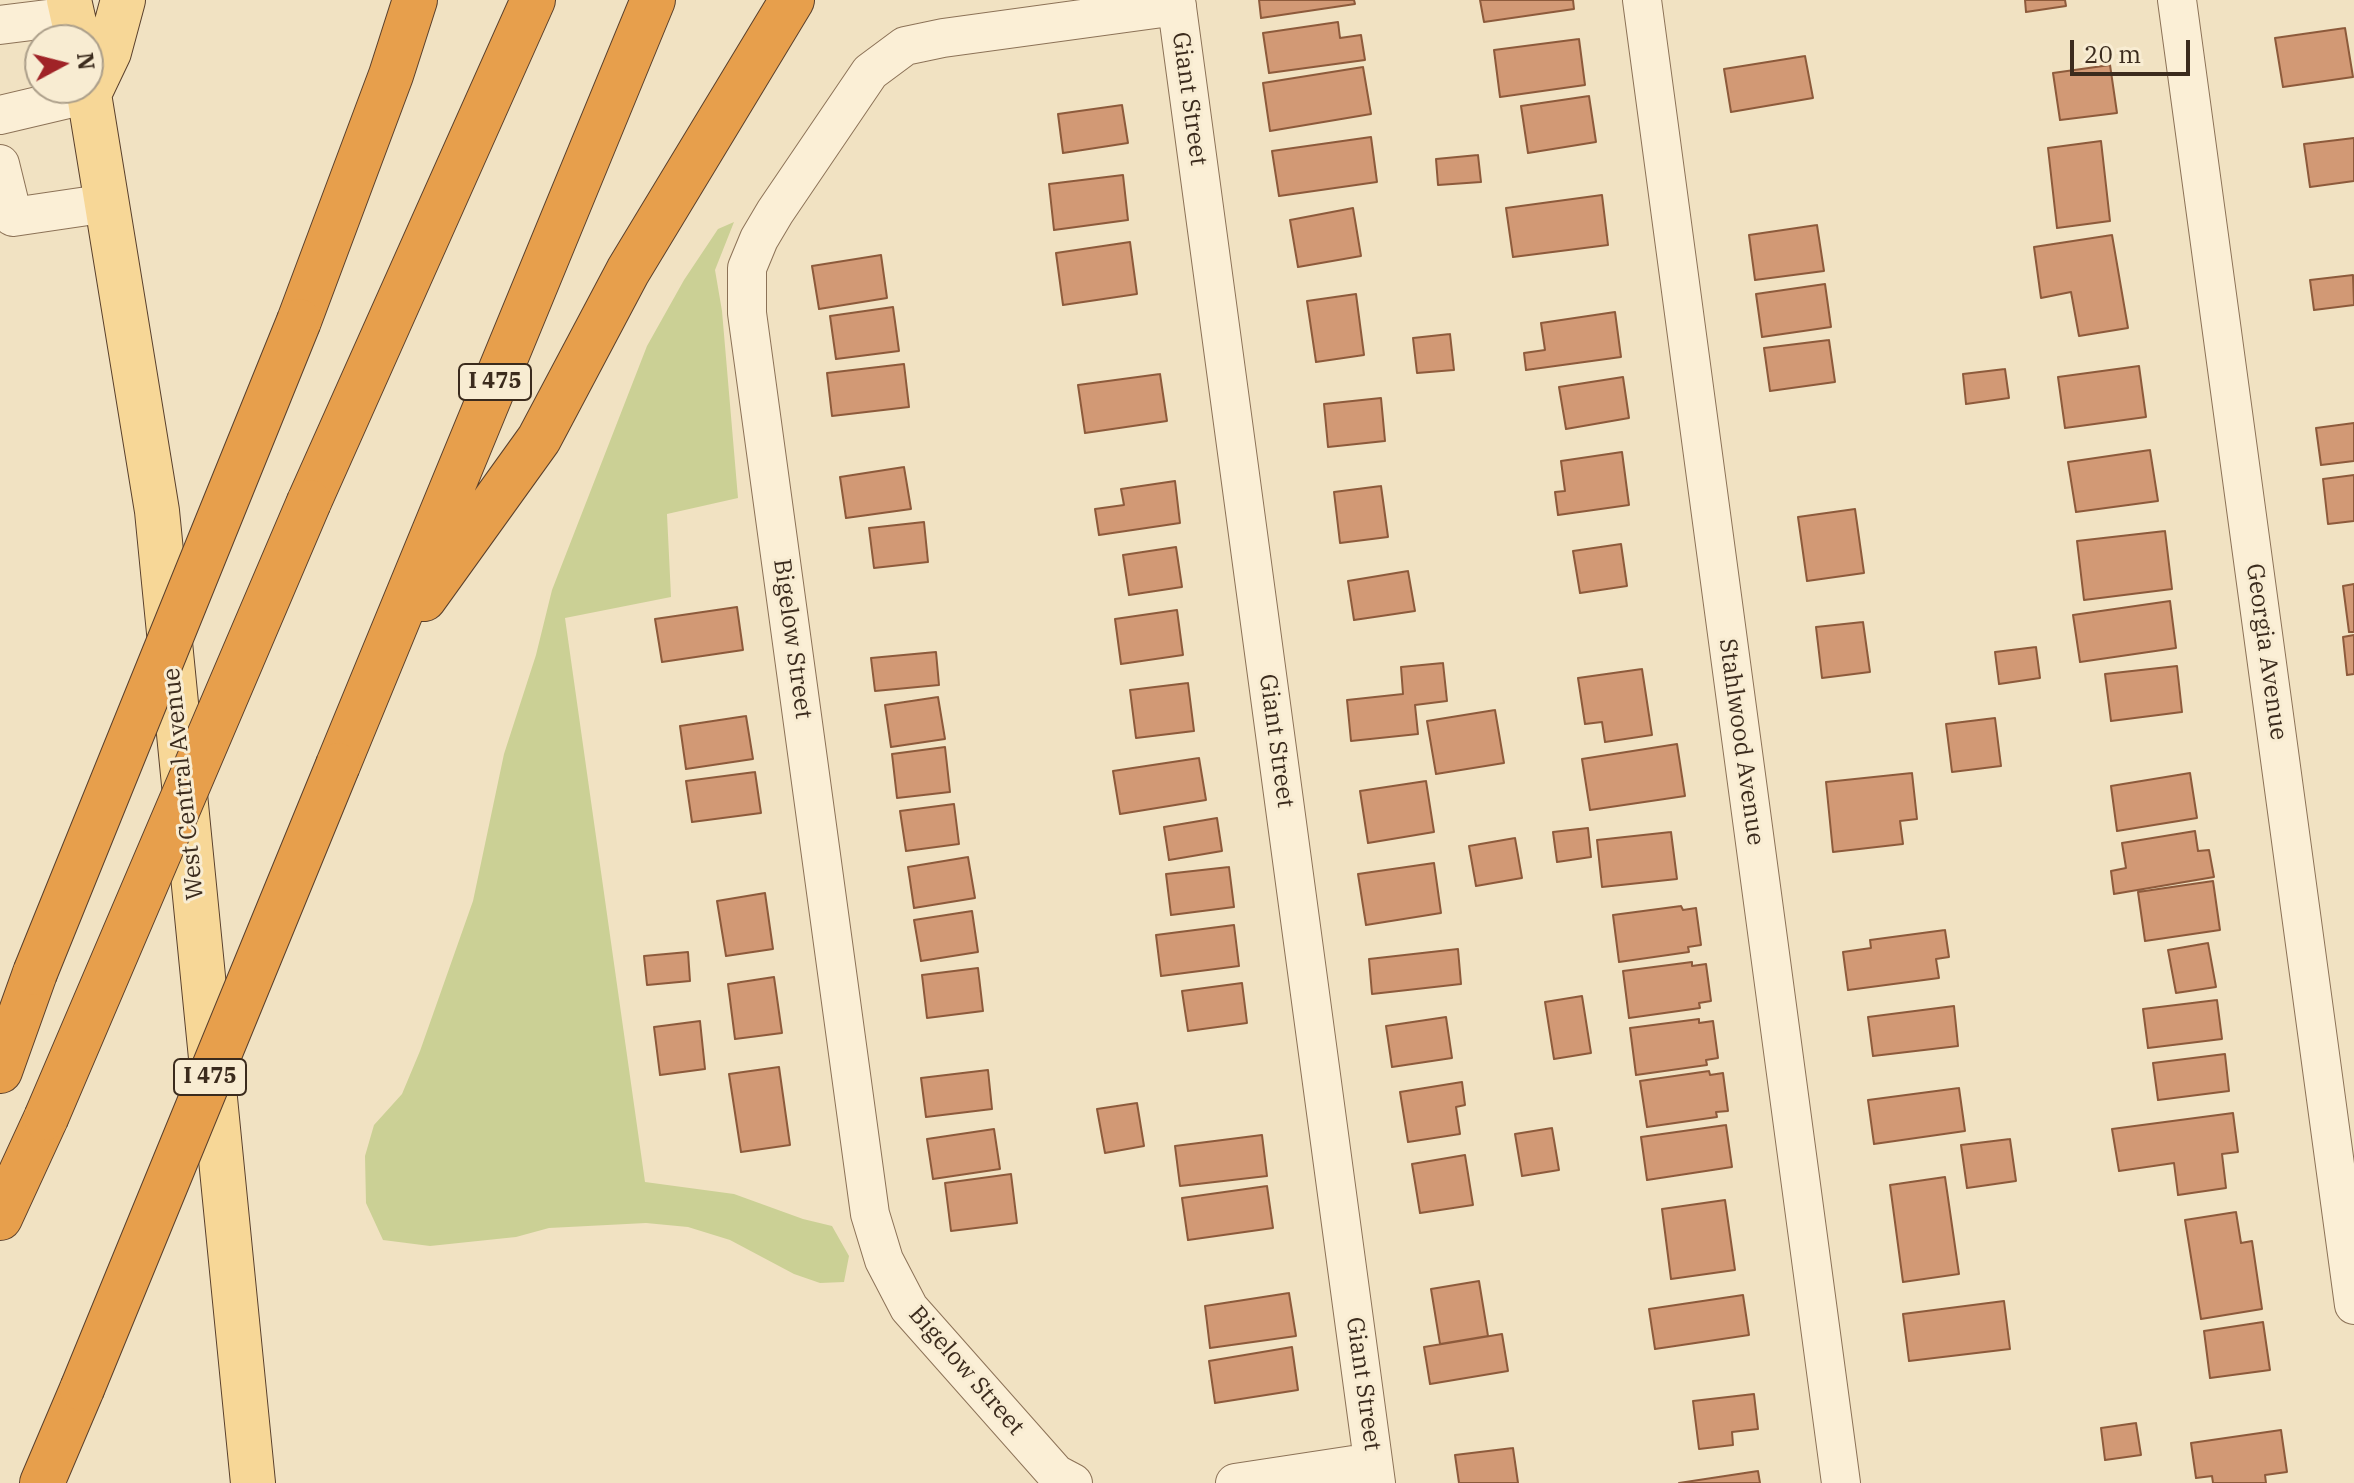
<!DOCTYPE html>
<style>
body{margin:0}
#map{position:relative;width:2354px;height:1483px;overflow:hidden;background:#f1e2c2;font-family:"IBM Plex Serif",serif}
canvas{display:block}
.north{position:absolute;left:24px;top:24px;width:80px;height:80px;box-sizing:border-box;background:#f8ecd2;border:2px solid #ac9f8a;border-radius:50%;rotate:83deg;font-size:22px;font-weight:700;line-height:32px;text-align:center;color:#3b2b1d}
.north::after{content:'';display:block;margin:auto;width:28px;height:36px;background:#a02327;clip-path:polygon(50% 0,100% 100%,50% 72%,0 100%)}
.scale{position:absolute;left:2070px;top:40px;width:120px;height:36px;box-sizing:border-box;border:4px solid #3b2b1d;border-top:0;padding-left:10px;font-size:24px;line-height:28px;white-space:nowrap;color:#3b2b1d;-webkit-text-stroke:6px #f8ecd2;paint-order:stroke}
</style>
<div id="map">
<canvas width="2354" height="1483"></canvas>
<div class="north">N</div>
<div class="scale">20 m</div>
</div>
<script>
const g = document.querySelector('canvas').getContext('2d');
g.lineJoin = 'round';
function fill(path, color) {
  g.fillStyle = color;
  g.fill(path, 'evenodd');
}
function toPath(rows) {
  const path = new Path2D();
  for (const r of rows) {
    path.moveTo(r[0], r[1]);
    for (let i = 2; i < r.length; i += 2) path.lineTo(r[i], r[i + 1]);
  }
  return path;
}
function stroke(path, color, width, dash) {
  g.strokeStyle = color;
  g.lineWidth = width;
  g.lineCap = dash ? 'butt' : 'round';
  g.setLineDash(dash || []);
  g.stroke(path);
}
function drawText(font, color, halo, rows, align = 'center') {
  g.font = font + ' "IBM Plex Serif",serif';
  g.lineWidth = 6;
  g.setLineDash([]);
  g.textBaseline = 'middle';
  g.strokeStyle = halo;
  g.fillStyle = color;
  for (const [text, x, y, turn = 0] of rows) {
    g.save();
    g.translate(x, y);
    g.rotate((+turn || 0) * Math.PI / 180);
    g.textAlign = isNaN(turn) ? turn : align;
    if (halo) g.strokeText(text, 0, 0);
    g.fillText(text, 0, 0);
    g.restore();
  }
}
const green = toPath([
 [734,222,715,270,722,311,738,498,667,514,671,597,565,618,645,1182,734,1194,803,1219,832,1226,849,1256,844,1282,820,1283,794,1274,730,1240,688,1227,646,1223,549,1228,516,1237,430,1246,383,1240,366,1203,365,1156,374,1125,402,1094,420,1051,473,901,504,754,536,655,552,590,647,346,684,280,718,229]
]);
const building = toPath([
 [1259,0,1354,0,1355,4,1261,18,1259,0],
 [1480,0,1573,0,1574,9,1484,22,1480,0],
 [2025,0,2065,0,2066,6,2026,12,2025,0],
 [1338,22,1340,38,1361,35,1365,60,1269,73,1263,33,1338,22],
 [2345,28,2353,77,2283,87,2275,38,2345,28],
 [1579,39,1585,85,1500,97,1494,50,1579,39],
 [1805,56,1813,98,1731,112,1724,69,1805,56],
 [2110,65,2117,113,2060,120,2053,73,2110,65],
 [1363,67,1371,114,1270,131,1263,83,1363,67],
 [1589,96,1596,142,1528,153,1521,106,1589,96],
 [1122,105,1128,143,1063,153,1058,114,1122,105],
 [1371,137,1377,182,1279,196,1272,151,1371,137],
 [2354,138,2354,181,2310,187,2304,144,2354,138],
 [2101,141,2110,221,2057,228,2048,148,2101,141],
 [1478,155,1481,182,1438,185,1436,159,1478,155],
 [1123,175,1128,220,1054,230,1049,184,1123,175],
 [1602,195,1608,245,1513,257,1506,208,1602,195],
 [1353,208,1361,256,1298,267,1290,220,1353,208],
 [1817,225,1824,271,1755,280,1749,235,1817,225],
 [2112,235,2128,328,2079,336,2071,292,2041,298,2034,247,2112,235],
 [1130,242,1137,294,1063,305,1056,253,1130,242],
 [881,255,887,298,819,309,812,266,881,255],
 [2353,275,2354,305,2314,310,2310,280,2353,275],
 [1825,284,1831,327,1762,337,1756,294,1825,284],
 [1356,294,1364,355,1316,362,1307,301,1356,294],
 [893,307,899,351,836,359,830,316,893,307],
 [1615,312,1621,357,1526,370,1524,353,1545,350,1541,323,1615,312],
 [1450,334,1454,370,1417,373,1413,338,1450,334],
 [1829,340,1835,382,1770,391,1764,348,1829,340],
 [904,364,909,407,832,416,827,373,904,364],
 [2139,366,2146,417,2065,428,2058,377,2139,366],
 [2005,369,2009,398,1966,404,1963,374,2005,369],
 [1160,374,1167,421,1085,433,1078,385,1160,374],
 [1623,377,1629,418,1566,429,1559,387,1623,377],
 [1381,398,1385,441,1328,447,1324,404,1381,398],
 [2354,423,2354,461,2321,465,2316,428,2354,423],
 [2150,450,2158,501,2076,512,2068,462,2150,450],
 [1622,452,1629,505,1558,515,1555,492,1565,491,1561,461,1622,452],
 [904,467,911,509,846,518,840,477,904,467],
 [2354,475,2354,521,2328,524,2323,479,2354,475],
 [1175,481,1180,523,1099,535,1095,509,1124,505,1121,489,1175,481],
 [1381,486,1388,537,1340,543,1334,492,1381,486],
 [1855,509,1864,573,1807,581,1798,517,1855,509],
 [924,522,928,562,874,568,869,528,924,522],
 [2165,531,2172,589,2084,600,2077,541,2165,531],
 [1621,544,1627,586,1580,593,1573,551,1621,544],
 [1176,547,1182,587,1129,595,1123,555,1176,547],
 [1408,571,1415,611,1354,620,1348,581,1408,571],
 [2354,584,2354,632,2349,632,2343,586,2354,584],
 [2170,601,2176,648,2080,662,2073,615,2170,601],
 [737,607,743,650,662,662,655,619,737,607],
 [1177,610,1183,655,1121,664,1115,619,1177,610],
 [1863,622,1870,672,1822,678,1816,627,1863,622],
 [2354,635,2354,674,2347,675,2343,637,2354,635],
 [2036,647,2040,678,1999,684,1995,652,2036,647],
 [936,652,939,685,875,691,871,658,936,652],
 [1443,663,1447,701,1415,705,1418,734,1351,741,1347,700,1403,694,1401,667,1443,663],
 [2177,666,2182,712,2111,721,2105,674,2177,666],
 [1642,669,1652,735,1605,742,1602,722,1585,724,1578,678,1642,669],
 [1188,683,1194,731,1136,738,1130,690,1188,683],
 [938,697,945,739,891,747,885,705,938,697],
 [1495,710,1504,763,1436,774,1427,721,1495,710],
 [746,716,753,759,686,769,680,726,746,716],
 [1995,718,2001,766,1952,772,1946,724,1995,718],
 [1677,744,1685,796,1590,810,1582,759,1677,744],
 [945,747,950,792,897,798,892,754,945,747],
 [1199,758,1206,800,1120,814,1113,771,1199,758],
 [755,772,761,813,692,822,686,781,755,772],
 [1912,773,1917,819,1900,821,1903,844,1833,852,1826,782,1912,773],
 [2190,773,2197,818,2117,831,2111,786,2190,773],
 [1426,781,1434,832,1368,843,1360,791,1426,781],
 [954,804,959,844,906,851,900,811,954,804],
 [1217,818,1222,851,1169,860,1164,827,1217,818],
 [1588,828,1591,857,1557,862,1553,832,1588,828],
 [2195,831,2198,851,2209,850,2214,877,2114,894,2111,871,2126,868,2122,843,2195,831],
 [1671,832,1677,879,1602,887,1597,840,1671,832],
 [1515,838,1522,878,1476,886,1469,846,1515,838],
 [968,857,975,898,914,908,908,867,968,857],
 [1434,863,1441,913,1366,925,1358,874,1434,863],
 [1229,867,1234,907,1171,915,1166,874,1229,867],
 [2213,881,2220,930,2145,941,2138,892,2213,881],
 [765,893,773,949,726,956,717,901,765,893],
 [1681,906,1683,910,1696,908,1701,945,1688,947,1689,952,1619,962,1613,915,1681,906],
 [972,911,978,952,921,961,914,920,972,911],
 [1234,925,1239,966,1161,976,1156,935,1234,925],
 [1945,930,1949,957,1936,959,1939,978,1848,990,1843,952,1871,948,1870,940,1945,930],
 [2208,943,2216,987,2176,993,2168,950,2208,943],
 [1458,949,1461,984,1372,994,1369,959,1458,949],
 [688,952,690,981,647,985,644,956,688,952],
 [1692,962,1692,966,1706,964,1711,1001,1699,1003,1700,1008,1629,1018,1623,971,1692,962],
 [978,968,983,1011,927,1018,922,975,978,968],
 [774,977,782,1033,735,1039,728,984,774,977],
 [1242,983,1247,1023,1188,1031,1182,991,1242,983],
 [1582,996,1591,1053,1554,1059,1545,1002,1582,996],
 [2217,1000,2222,1039,2148,1048,2143,1009,2217,1000],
 [1954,1006,1958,1046,1873,1056,1868,1017,1954,1006],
 [1446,1017,1452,1058,1392,1067,1386,1026,1446,1017],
 [1699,1019,1699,1023,1713,1021,1718,1058,1706,1060,1707,1065,1636,1075,1630,1028,1699,1019],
 [700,1021,705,1069,660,1075,654,1027,700,1021],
 [2225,1054,2229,1091,2158,1100,2153,1063,2225,1054],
 [779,1067,790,1145,741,1152,729,1074,779,1067],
 [988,1070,992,1109,926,1117,921,1078,988,1070],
 [1709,1071,1710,1075,1723,1073,1728,1111,1716,1112,1717,1117,1647,1127,1640,1081,1709,1071],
 [1462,1082,1465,1105,1456,1107,1460,1134,1408,1142,1400,1092,1462,1082],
 [1959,1088,1965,1131,1874,1144,1868,1100,1959,1088],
 [1137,1103,1144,1146,1105,1153,1097,1109,1137,1103],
 [2233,1113,2238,1152,2222,1154,2226,1188,2178,1195,2174,1163,2119,1171,2112,1129,2233,1113],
 [1726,1125,1732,1167,1647,1180,1641,1137,1726,1125],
 [1552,1128,1559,1170,1522,1176,1515,1134,1552,1128],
 [994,1129,1000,1169,933,1179,927,1139,994,1129],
 [1262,1135,1267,1176,1180,1186,1175,1146,1262,1135],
 [2010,1139,2016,1181,1967,1188,1961,1145,2010,1139],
 [1465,1155,1473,1205,1420,1213,1412,1164,1465,1155],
 [1011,1174,1017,1223,951,1231,945,1183,1011,1174],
 [1945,1177,1959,1274,1903,1282,1890,1185,1945,1177],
 [1267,1186,1273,1228,1188,1240,1182,1198,1267,1186],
 [1725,1200,1735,1270,1671,1279,1662,1209,1725,1200],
 [2236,1212,2241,1243,2252,1241,2262,1309,2201,1319,2185,1220,2236,1212],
 [1479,1281,1488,1336,1440,1344,1431,1289,1479,1281],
 [1289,1293,1296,1336,1210,1348,1205,1306,1289,1293],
 [1743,1295,1749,1335,1655,1349,1649,1309,1743,1295],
 [2004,1301,2010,1349,1909,1361,1903,1314,2004,1301],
 [2263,1322,2270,1370,2210,1378,2204,1331,2263,1322],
 [1502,1334,1508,1371,1430,1384,1424,1347,1502,1334],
 [1292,1347,1298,1390,1215,1403,1209,1361,1292,1347],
 [1754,1394,1758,1429,1732,1432,1733,1445,1699,1449,1693,1401,1754,1394],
 [2136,1423,2141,1455,2105,1460,2101,1428,2136,1423],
 [2281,1430,2287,1472,2265,1475,2266,1483,2213,1483,2212,1476,2196,1478,2191,1443,2281,1430],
 [1513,1448,1518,1483,1459,1483,1455,1455,1513,1448],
 [1758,1471,1760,1483,1679,1483,1758,1471]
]);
const minor = toPath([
 [1176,0,1376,1483],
 [1642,0,1841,1483],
 [2177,0,2354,1305],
 [0,25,72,16],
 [0,115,89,94],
 [0,164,13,217,108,203],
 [1073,1483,1056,1474,909,1308,884,1260,870,1214,747,313,747,268,759,239,775,212,870,72,905,46,943,38,1177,6],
 [1235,1483,1373,1462]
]);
const major = toPath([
 [69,0,78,40],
 [88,88,157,511,253,1483],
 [89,94,109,52,123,0]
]);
const highway = toPath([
 [299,321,391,75,415,0],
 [309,502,533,0],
 [424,599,539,439,628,271,792,0],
 [338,765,653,0],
 [0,1071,35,973],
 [0,1218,46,1118],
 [42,1483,82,1389]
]);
const highwayBridge = toPath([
 [35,973,299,321],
 [46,1118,309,502],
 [82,1389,338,765]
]);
const shields = [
 [495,382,72],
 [210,1077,72]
];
const shieldNames = [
 ["I 475",495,382],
 ["I 475",210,1077]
];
const streetNames = [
 ["Giant Street",1189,99,82],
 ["Bigelow Street",792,639,82],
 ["Georgia Avenue",2266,652,82],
 ["Giant Street",1276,741,82],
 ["Stahlwood Avenue",1741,742,82],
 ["West Central Avenue",184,784,-96],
 ["Bigelow Street",966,1371,49],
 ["Giant Street",1363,1384,82]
];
fill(green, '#cbd095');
fill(building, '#d29975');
stroke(building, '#8d5a3b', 2);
stroke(minor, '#8c7257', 40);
stroke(major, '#5a402c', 46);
stroke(highway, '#5a402c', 46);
stroke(minor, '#fbefd6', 38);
stroke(major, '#f7d797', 44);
stroke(highway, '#e79f4c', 44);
stroke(highwayBridge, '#5a402c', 46, []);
stroke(highwayBridge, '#e79f4c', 44);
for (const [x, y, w] of shields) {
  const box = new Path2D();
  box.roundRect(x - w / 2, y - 18, w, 36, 6);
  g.fillStyle = '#f8ecd2';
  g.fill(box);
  stroke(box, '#3b2b1d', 2);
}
drawText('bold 22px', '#3b2b1d', null, shieldNames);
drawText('24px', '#3b2b1d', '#f8ecd2', streetNames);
</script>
